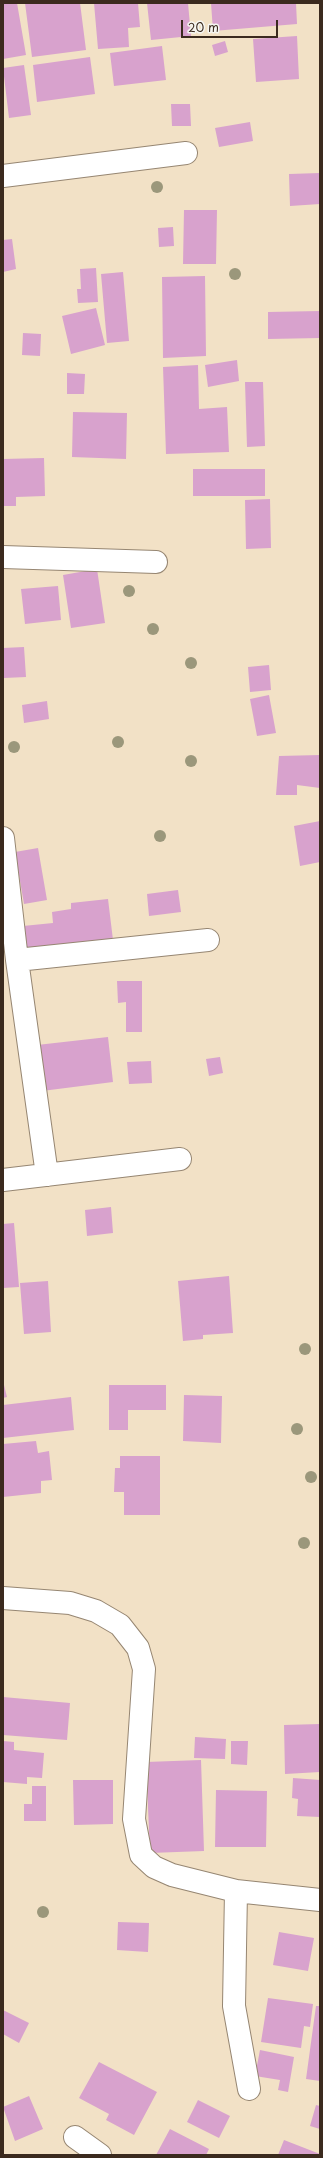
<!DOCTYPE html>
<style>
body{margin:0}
#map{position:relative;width:323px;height:2158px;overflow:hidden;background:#f2e1c6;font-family:"Playpen Sans",sans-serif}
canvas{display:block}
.frame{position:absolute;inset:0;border:4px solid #3b2a1e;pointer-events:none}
.scale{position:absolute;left:181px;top:20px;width:97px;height:18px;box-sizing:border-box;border:2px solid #3b2a1e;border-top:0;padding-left:5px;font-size:12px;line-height:14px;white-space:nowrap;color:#3b2a1e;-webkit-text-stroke:3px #f6f6f2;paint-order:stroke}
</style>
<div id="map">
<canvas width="323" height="2158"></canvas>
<div class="frame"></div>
<div class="scale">20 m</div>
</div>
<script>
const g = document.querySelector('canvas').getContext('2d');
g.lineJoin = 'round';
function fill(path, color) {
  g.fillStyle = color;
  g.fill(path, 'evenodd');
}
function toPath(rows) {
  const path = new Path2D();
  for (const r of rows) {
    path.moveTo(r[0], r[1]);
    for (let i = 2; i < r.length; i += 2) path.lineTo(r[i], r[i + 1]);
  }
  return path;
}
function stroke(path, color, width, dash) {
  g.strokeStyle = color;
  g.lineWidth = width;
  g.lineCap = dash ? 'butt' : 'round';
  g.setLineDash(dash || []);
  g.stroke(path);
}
const building = toPath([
 [3,3,17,3,26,55,3,59],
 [25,3,80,3,86,50,32,57],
 [94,3,138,3,140,27,128,28,129,47,98,49],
 [147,3,188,3,191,36,151,40],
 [211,3,296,3,297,24,213,31],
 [297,36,299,79,256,82,253,39],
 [225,41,228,52,215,56,212,45],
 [162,46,166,80,114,86,110,53],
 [90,57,95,94,37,102,33,65],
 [24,65,31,115,9,118,3,68],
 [171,104,190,104,191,126,172,126],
 [250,122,253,141,219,147,215,128],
 [320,173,320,204,290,206,289,174],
 [184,210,217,210,216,264,183,264],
 [173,227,174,246,159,247,158,228],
 [12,239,16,269,3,272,3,240],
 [96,268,98,302,78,303,77,289,81,289,80,269],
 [123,272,129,341,107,343,101,274],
 [205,276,206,356,163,358,162,277],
 [96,308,105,345,71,354,62,316],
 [320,311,320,338,268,339,268,312],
 [23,333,41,334,40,356,22,355],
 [237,360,239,381,208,387,205,365],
 [198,365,199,409,227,407,229,452,166,454,163,367],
 [67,373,85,374,84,394,67,394],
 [245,382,263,382,265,446,247,447],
 [73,412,127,413,126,459,72,457],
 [44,458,45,496,16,497,16,506,3,506,3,459],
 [193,469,265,469,265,496,193,496],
 [270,499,271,548,246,549,245,500],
 [97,569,105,623,71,628,63,575],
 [58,586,61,620,25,624,21,589],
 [24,647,26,677,4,678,3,648],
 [269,665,271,690,250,692,248,667],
 [269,695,276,733,257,736,250,699],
 [47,701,49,719,24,723,22,705],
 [320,755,320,788,297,785,297,795,276,795,279,756],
 [320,821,320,862,300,866,294,826],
 [38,848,47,900,24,904,15,852],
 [178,890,181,912,149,916,147,894],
 [108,899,113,940,26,950,23,926,53,923,52,912,71,909,71,903],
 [117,981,142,981,142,1032,126,1032,126,1002,118,1003],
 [108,1037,113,1082,42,1091,37,1045],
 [220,1057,223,1073,209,1076,206,1059],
 [151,1061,152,1083,129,1084,127,1062],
 [111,1207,113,1233,87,1236,85,1210],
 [14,1223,19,1287,3,1288,3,1224],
 [229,1276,233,1333,203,1335,203,1339,183,1341,178,1281],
 [48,1281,51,1332,24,1334,20,1283],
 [3,1381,7,1397,3,1398],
 [109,1385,166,1385,166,1410,128,1410,128,1430,109,1430],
 [184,1395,222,1396,221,1443,183,1441],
 [71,1397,74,1430,3,1438,3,1405],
 [36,1441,38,1453,49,1451,52,1480,41,1481,41,1493,3,1497,3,1444],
 [120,1456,160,1456,160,1515,124,1515,124,1492,114,1492,115,1468,120,1468],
 [3,1697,70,1703,67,1740,3,1735],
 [320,1724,320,1772,285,1774,284,1725],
 [195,1737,226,1739,225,1759,194,1758],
 [3,1741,14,1742,14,1750,44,1753,42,1778,27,1777,27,1784,3,1782],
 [231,1741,248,1741,247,1765,231,1764],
 [201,1760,204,1851,150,1853,146,1762],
 [293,1778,320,1780,320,1817,297,1816,298,1799,292,1798],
 [73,1780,113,1780,113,1824,74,1825],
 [32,1786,46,1786,46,1821,24,1821,24,1804,32,1804],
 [216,1790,267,1791,266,1847,215,1847],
 [118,1922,149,1923,148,1952,117,1950],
 [279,1932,314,1938,308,1971,273,1965],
 [268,1998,313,2004,310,2027,304,2026,301,2048,261,2042],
 [316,2006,320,2006,320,2081,306,2079],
 [3,2010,29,2023,19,2043,3,2034],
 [260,2050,294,2057,288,2092,278,2090,280,2080,255,2076],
 [99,2062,157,2092,134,2135,106,2120,109,2114,79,2098],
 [29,2096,43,2129,15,2141,3,2107],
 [198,2100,230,2116,219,2138,187,2122],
 [316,2105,320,2106,320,2129,310,2126],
 [170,2129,209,2149,206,2155,156,2155],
 [284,2140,320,2154,320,2155,278,2155]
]);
const minor = toPath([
 [3,176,186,153],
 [3,557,156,562],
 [3,838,17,960,47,1175],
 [17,960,208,940],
 [3,1180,180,1159],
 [3,1598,70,1603,96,1611,120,1625,138,1648,144,1669,134,1819,141,1855,154,1867,172,1875,236,1891,320,1900],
 [236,1891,234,2006,249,2089],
 [75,2137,100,2155]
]);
const trees = [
 [157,187],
 [235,274],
 [129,591],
 [153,629],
 [191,663],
 [118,742],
 [14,747],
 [191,761],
 [160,836],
 [305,1349],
 [297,1429],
 [311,1477],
 [304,1543],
 [43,1912]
];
fill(building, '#d8a2cd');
stroke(minor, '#968672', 24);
stroke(minor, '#fff', 22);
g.fillStyle = '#9b977b';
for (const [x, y] of trees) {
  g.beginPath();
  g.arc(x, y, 6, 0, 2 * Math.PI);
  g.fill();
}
</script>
